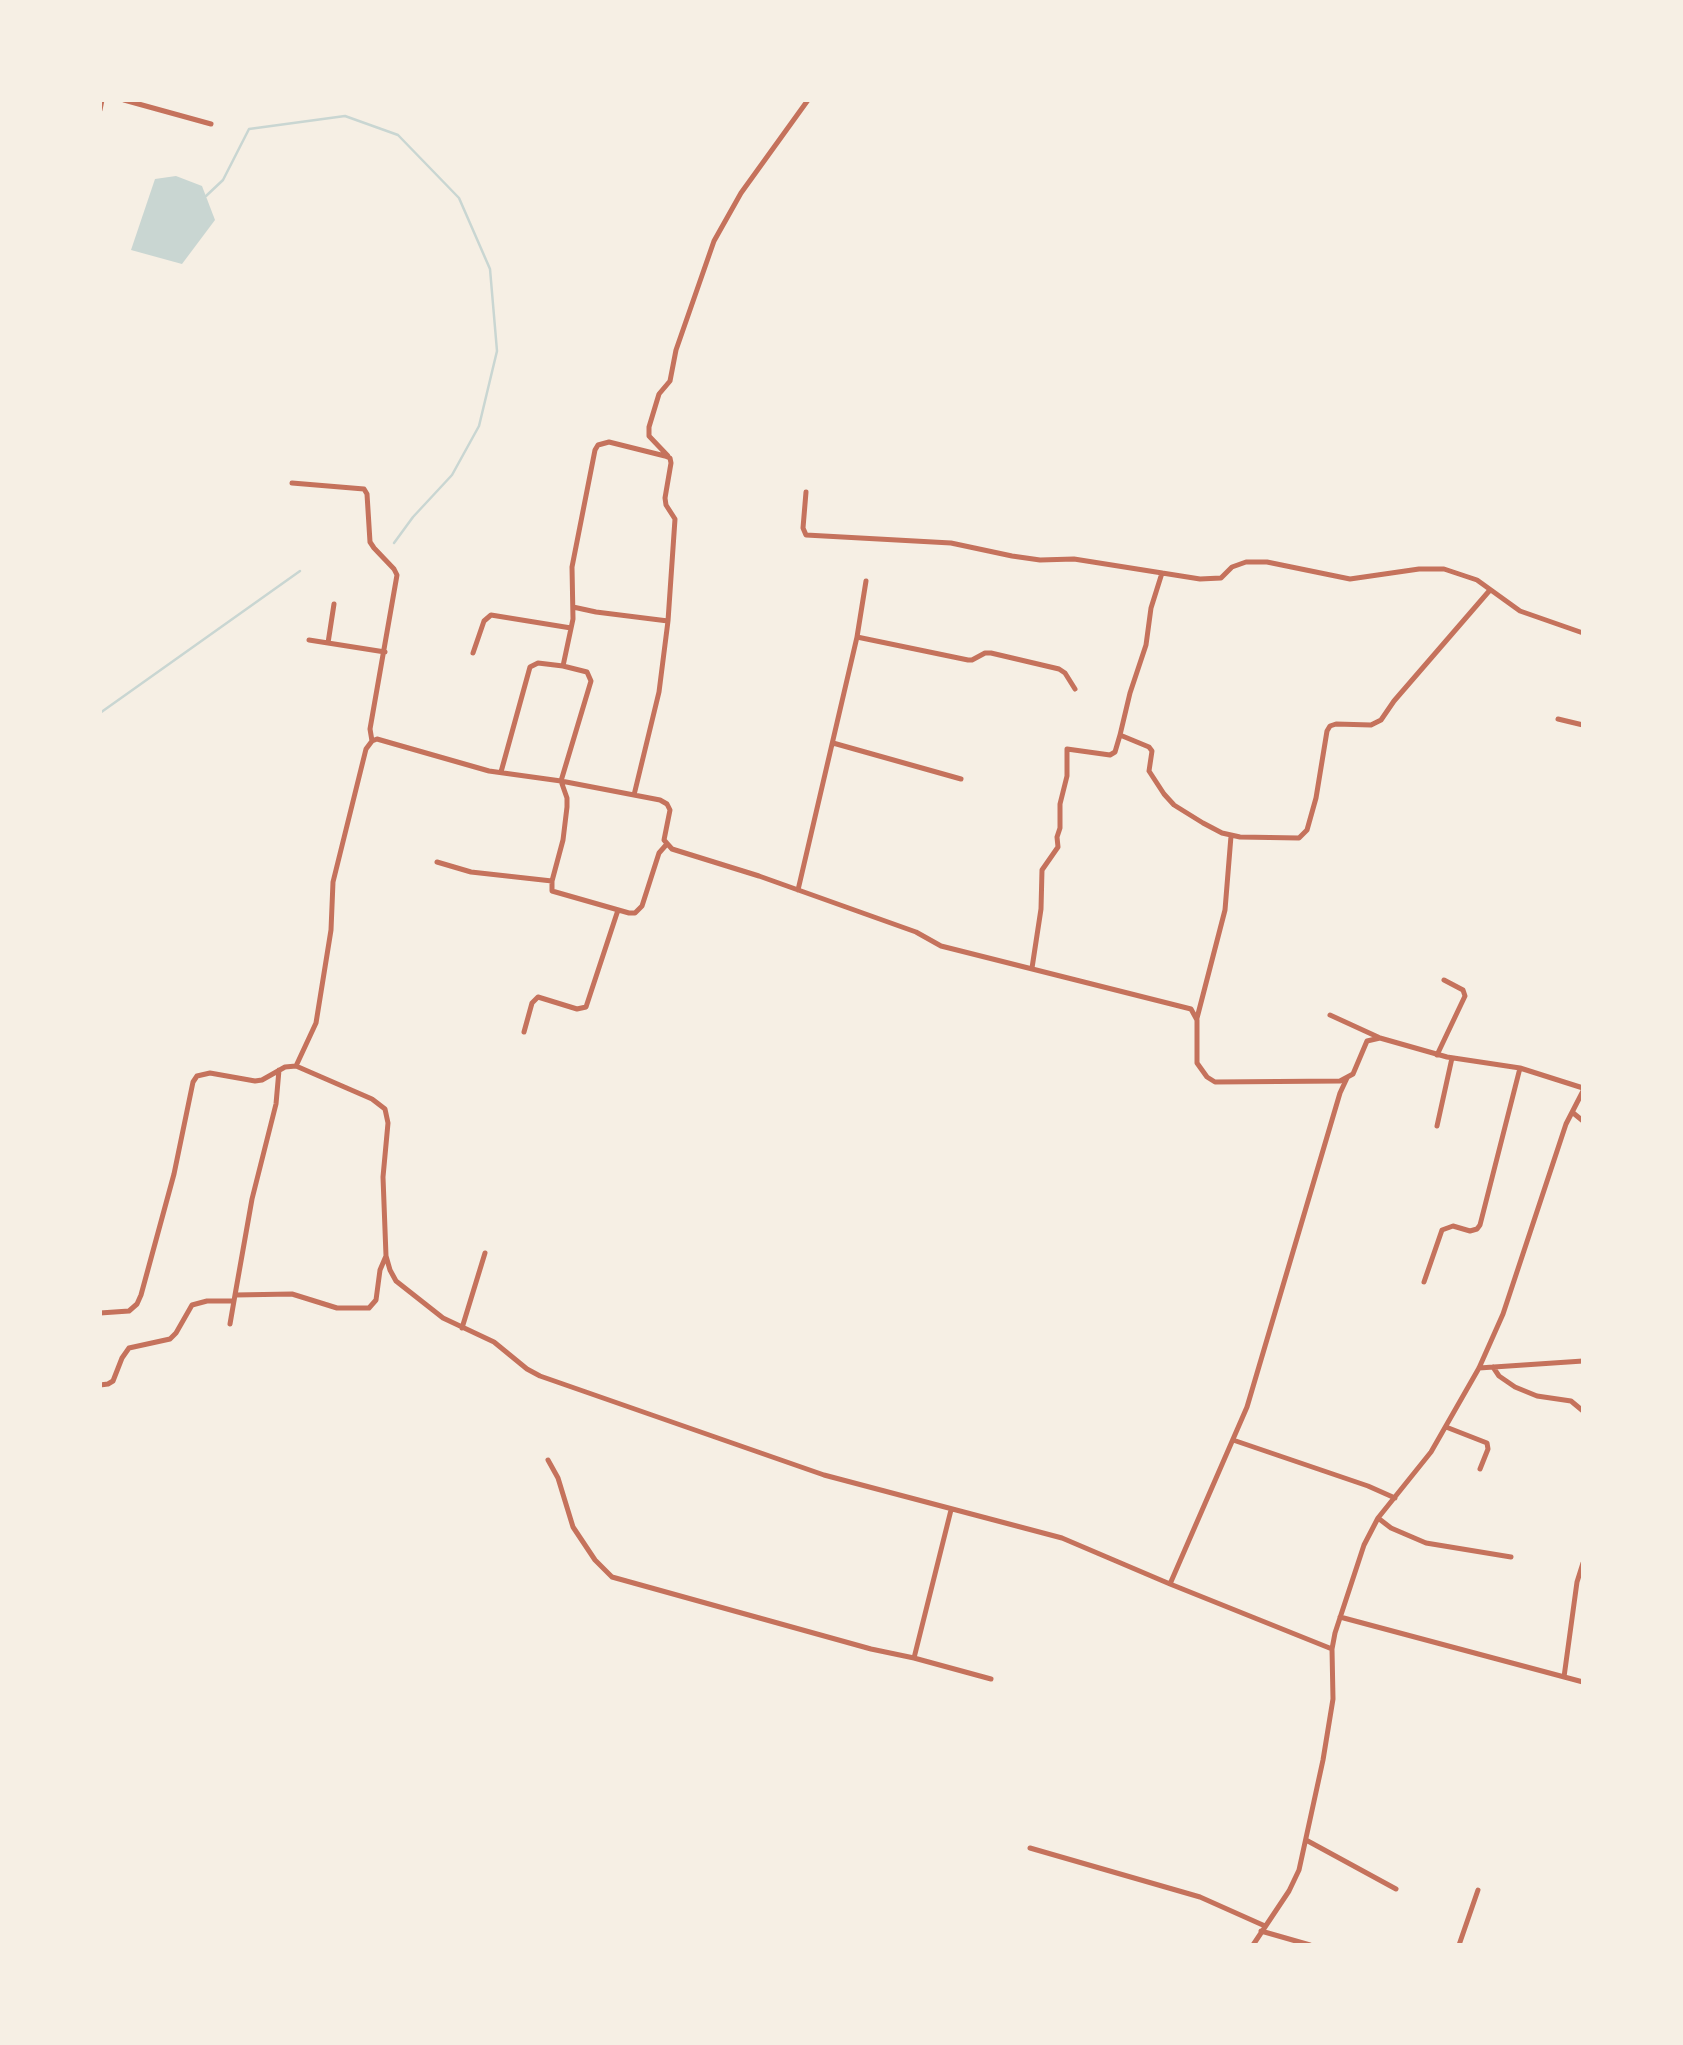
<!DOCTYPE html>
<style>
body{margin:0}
#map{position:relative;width:1683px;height:2045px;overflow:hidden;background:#f6efe4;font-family:"Work Sans",sans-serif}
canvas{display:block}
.frame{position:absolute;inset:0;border:102px solid #f6efe4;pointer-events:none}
</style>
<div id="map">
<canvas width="1683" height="2045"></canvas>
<div class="frame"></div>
</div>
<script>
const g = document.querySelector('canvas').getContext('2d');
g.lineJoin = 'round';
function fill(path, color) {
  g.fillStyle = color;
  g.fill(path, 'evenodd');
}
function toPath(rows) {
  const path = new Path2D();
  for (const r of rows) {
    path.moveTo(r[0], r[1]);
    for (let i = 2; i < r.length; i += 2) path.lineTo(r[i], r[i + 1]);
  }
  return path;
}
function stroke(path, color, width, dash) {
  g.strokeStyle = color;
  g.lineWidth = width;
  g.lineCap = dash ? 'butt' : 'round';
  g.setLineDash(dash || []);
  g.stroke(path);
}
const water = toPath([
 [176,176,202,186,215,220,182,264,131,250,155,179]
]);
const stream = toPath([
 [206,196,223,180,249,129,345,116,398,135,459,198,490,269,497,351,479,426,452,475,413,517,394,543],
 [100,713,300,571]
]);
const minor = toPath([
 [124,100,211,124],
 [100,110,102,100],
 [668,456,649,436,649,427,659,394,670,381,676,350,714,241,741,193,808,100],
 [292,483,364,489,367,494,370,542,374,548,394,569,397,575,370,729,372,741],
 [806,492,803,528,806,535,951,543,1012,556,1040,560,1074,559,1200,579,1221,578,1232,567,1246,562,1267,562,1350,579,1419,569,1444,569,1477,580,1520,611,1583,633],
 [573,607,596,612,668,621],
 [857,637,866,581],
 [309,640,385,652],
 [328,643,334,604],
 [473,653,484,621,491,615,571,628],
 [563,666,587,672,591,681,561,781,567,798,567,807,563,840,552,881,552,891,629,913,635,913,642,906,659,853,666,845],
 [1558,719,1583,725],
 [1120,735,1130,693,1146,645,1151,608,1162,573],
 [833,743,961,779],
 [501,772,530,667,538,663,563,666,573,619,572,567,595,450,598,445,609,442,665,456,670,458,671,463,665,498,666,505,675,519,668,621,659,692,634,795],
 [437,862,471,872,552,881],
 [798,890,857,637,968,660,972,660,985,653,991,653,1059,669,1065,673,1075,689],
 [1032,968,1041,909,1042,870,1058,847,1057,837,1060,828,1060,804,1067,776,1067,749,1110,755,1115,752,1120,735,1149,747,1152,751,1149,771,1164,794,1174,805,1203,823,1222,833,1240,837,1299,838,1307,830,1316,798,1327,731,1330,726,1336,724,1371,725,1381,720,1394,701,1490,590],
 [1330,1015,1378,1037],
 [1197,1018,1225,910,1231,836],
 [524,1032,532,1003,538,997,577,1009,586,1007,618,910],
 [1437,1055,1465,996,1463,990,1444,980],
 [296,1066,316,1023,331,930,333,882,366,749,372,741,377,739,489,771,561,781,660,800,667,804,670,810,664,840,672,849,759,876,916,932,941,946,1191,1009,1197,1020,1197,1063,1207,1077,1215,1082,1340,1081,1353,1074,1367,1041,1380,1038,1447,1057,1520,1068,1583,1088],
 [1572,1112,1583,1121],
 [1437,1126,1452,1058],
 [1424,1282,1442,1230,1453,1226,1470,1231,1477,1229,1480,1225,1520,1068],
 [235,1295,252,1199,276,1104,279,1070],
 [100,1313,129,1311,137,1304,141,1295,174,1174,193,1082,197,1076,210,1073,255,1081,262,1080,285,1067,296,1066,372,1099,385,1109,388,1123,383,1177,386,1256,390,1270,396,1281,443,1318,494,1342,527,1369,540,1376,824,1475,1062,1538,1170,1584,1332,1649],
 [230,1324,235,1295,292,1294,337,1308,369,1308,376,1300,380,1270,386,1256],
 [462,1328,485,1253],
 [1493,1367,1499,1376,1515,1387,1537,1396,1571,1401,1583,1411],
 [1479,1368,1583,1361],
 [100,1385,108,1384,113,1381,122,1358,129,1348,170,1339,176,1333,192,1305,207,1301,233,1301],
 [1446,1427,1487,1443,1488,1449,1480,1469],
 [1233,1440,1368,1486,1395,1498],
 [548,1460,558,1478,573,1527,595,1560,612,1577,871,1649,914,1658],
 [951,1510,914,1658,991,1679],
 [1378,1518,1391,1528,1426,1543,1511,1557],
 [1170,1584,1247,1407,1340,1093,1347,1078],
 [1340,1617,1583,1682],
 [1564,1677,1577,1582,1583,1563],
 [1306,1840,1396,1889],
 [1030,1848,1200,1897,1265,1926],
 [1261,1931,1310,1945],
 [1253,1945,1289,1891,1299,1870,1323,1760,1333,1699,1332,1649,1335,1633,1364,1545,1378,1518,1431,1452,1479,1368,1503,1314,1566,1124,1583,1091],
 [1459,1945,1478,1890]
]);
fill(water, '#c9d6d2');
stroke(stream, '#c9d6d2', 2.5);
stroke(minor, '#c5725c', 5);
</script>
